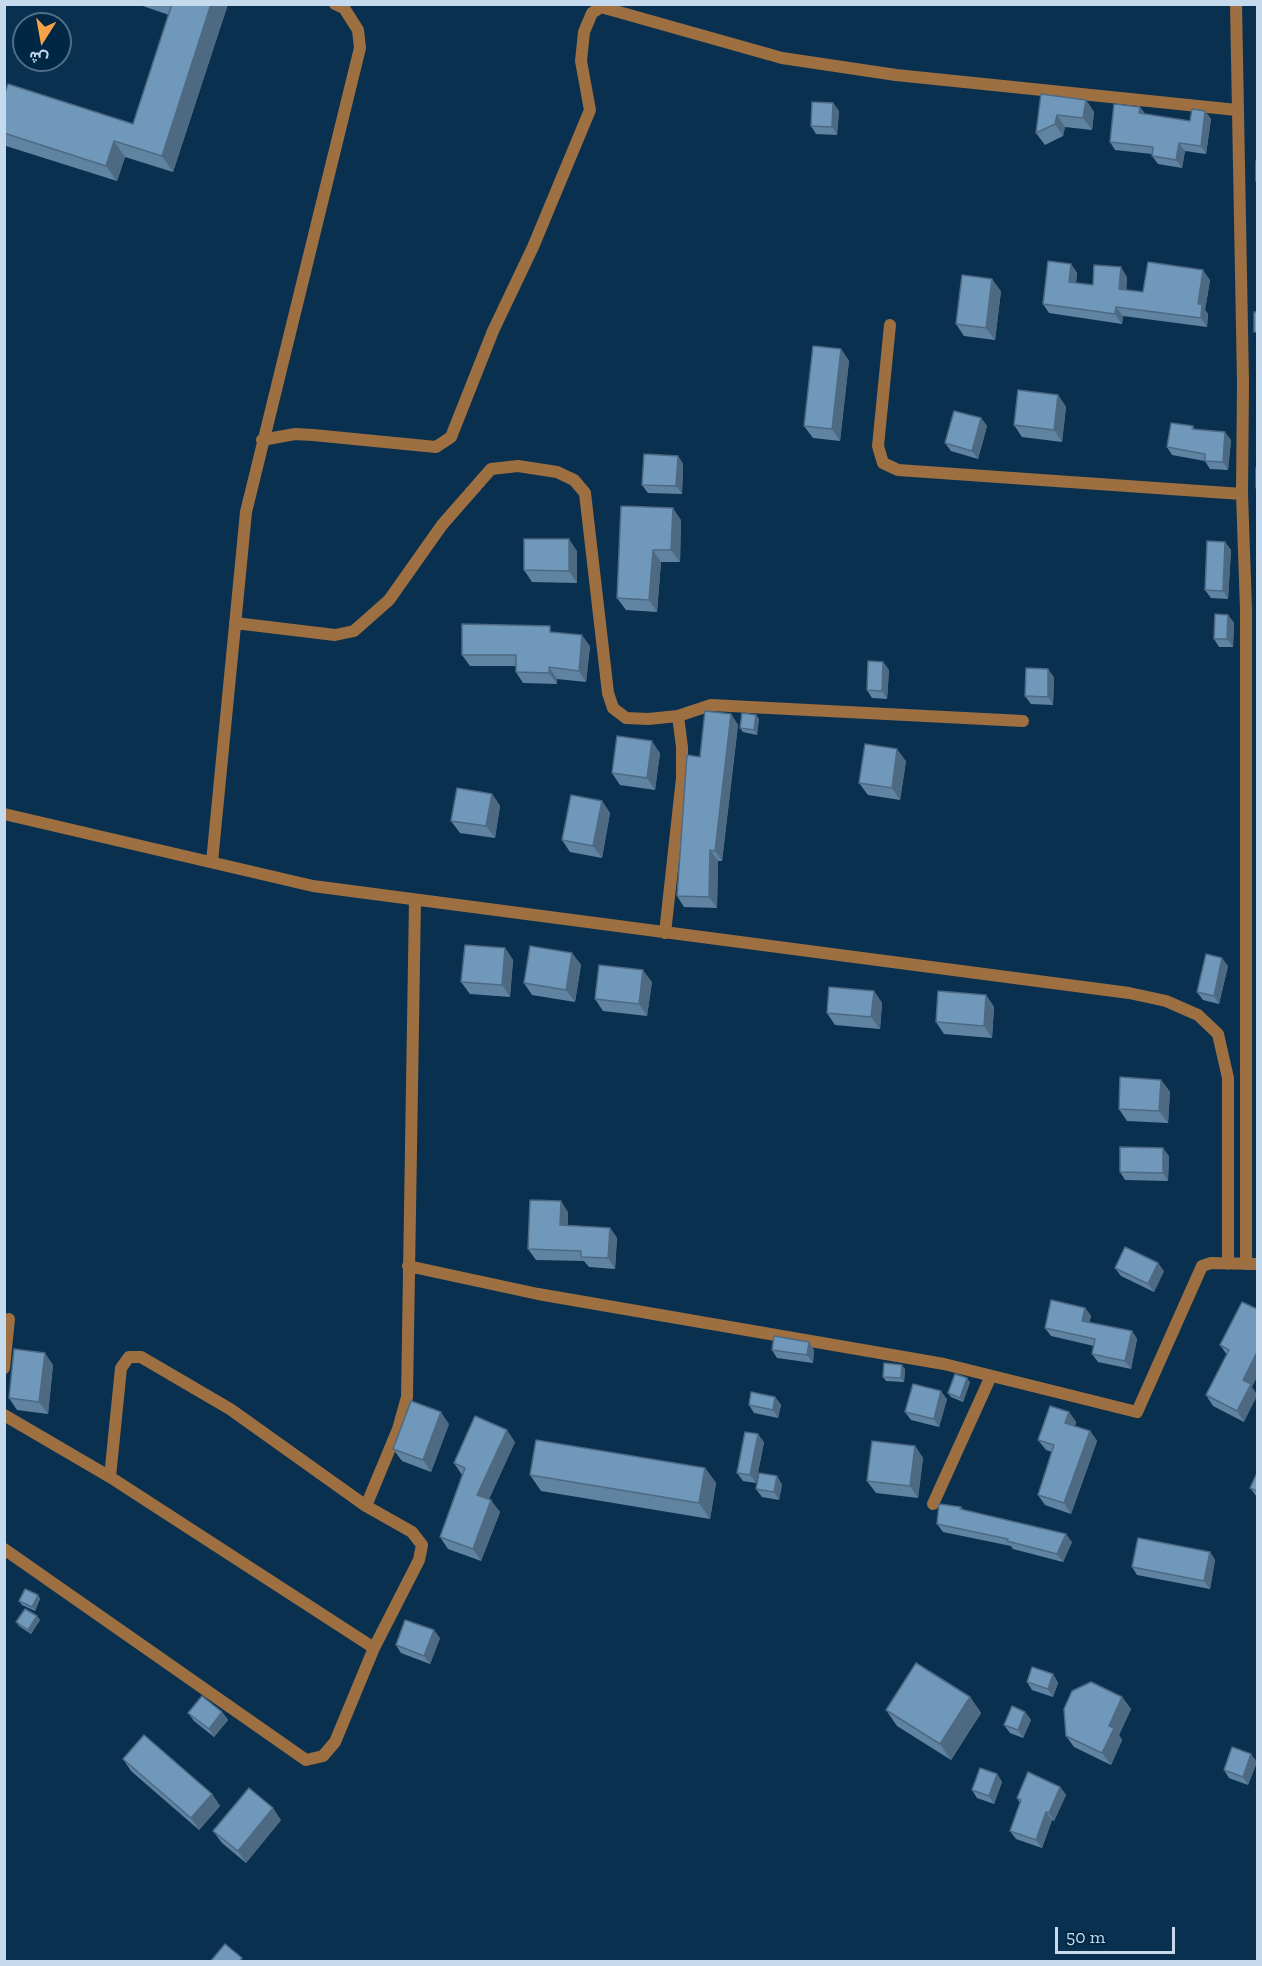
<!DOCTYPE html>
<meta charset="utf-8">
<style>
body{margin:0}
#map{position:relative;width:1262px;height:1966px;overflow:hidden;background:#09314f;font-family:"Zilla Slab",Vazirmatn,serif}
canvas{display:block}
.frame{position:absolute;inset:0;border:6px solid #c5daed;pointer-events:none}
.north{position:absolute;left:12px;top:12px;width:60px;height:60px;box-sizing:border-box;background:#002744;border:2px solid #4f6f88;border-radius:50%;rotate:191deg;font-size:16px;font-weight:700;line-height:24px;text-align:center;color:#c5daed}
.north::after{content:'';display:block;margin:auto;width:21px;height:27px;background:#f6a246;clip-path:polygon(50% 0,100% 100%,50% 72%,0 100%)}
.scale{position:absolute;left:1055px;top:1927px;width:120px;height:27px;box-sizing:border-box;border:3px solid #c5daed;border-top:0;padding-left:8px;font-size:18px;line-height:21px;white-space:nowrap;color:#c5daed;-webkit-text-stroke:4px #002744;paint-order:stroke}
</style>
<div id="map">
<canvas width="1262" height="1966"></canvas>
<div class="frame"></div>
<div class="north">ش</div>
<div class="scale">50 m</div>
</div>
<script>
const g = document.querySelector('canvas').getContext('2d');
g.lineJoin = 'round';
function toPath(rows) {
  const path = new Path2D();
  for (const r of rows) {
    path.moveTo(r[0], r[1]);
    for (let i = 2; i < r.length; i += 2) path.lineTo(r[i], r[i + 1]);
  }
  return path;
}
function stroke(path, color, width, dash) {
  g.strokeStyle = color;
  g.lineWidth = width;
  g.lineCap = dash ? 'butt' : 'round';
  g.setLineDash(dash || []);
  g.stroke(path);
}
function fill(path, color) {
  g.fillStyle = color;
  g.fill(path, 'evenodd');
}
const street = toPath([
 [1236,4,1243,382,1242,494,1246,609,1246,1264],
 [890,325,878,446,883,463,898,470,1242,494],
 [262,440,295,434,313,435,436,447,451,437,493,331,533,247,590,110,581,61,584,32,592,13,601,7,782,58,896,75,1237,110],
 [235,623,335,635,354,631,389,600,442,525,491,469,518,466,557,472,574,480,585,493,608,693,613,708,626,718,648,719,678,716,682,747,682,778,665,933],
 [678,716,711,705,1023,721],
 [4,814,313,886,1129,993,1166,1001,1198,1015,1218,1034,1228,1078,1228,1264],
 [212,862,246,512,360,48,358,30,344,8,335,4],
 [408,1266,538,1294,944,1364,1137,1412,1202,1266,1211,1263,1258,1264],
 [4,1368,9,1319],
 [4,1415,110,1477,374,1648],
 [933,1504,991,1376],
 [366,1506,398,1429,407,1397,415,900],
 [4,1549,306,1760,323,1756,335,1742,374,1648,419,1560,422,1545,412,1532,366,1506,230,1409,141,1357,129,1357,121,1368,110,1477]
]);
const wall = toPath([
 [137,4,228,4,173,172,125,157,117,181,6,146,4,143,4,95,133,124,169,15],
 [1041,94,1086,100,1094,112,1092,130,1065,127,1063,136,1045,145,1036,133],
 [833,103,839,111,837,135,816,134,811,126],
 [1140,107,1145,114,1190,121,1205,111,1211,119,1206,154,1185,151,1182,168,1158,164,1152,156,1152,154,1115,150,1110,142],
 [1071,264,1077,273,1076,283,1093,285,1127,277,1126,290,1143,292,1210,280,1205,310,1208,314,1207,327,1123,316,1122,324,1049,313,1043,304],
 [1001,291,995,340,964,336,956,324],
 [841,349,849,361,840,441,813,438,804,426],
 [1058,395,1066,407,1062,442,1022,437,1014,425],
 [981,418,987,426,978,459,951,451,945,443],
 [1193,426,1195,430,1231,440,1228,470,1210,469,1205,461,1172,455,1167,447],
 [678,456,683,464,682,494,648,493,642,485],
 [621,506,681,520,680,562,661,562,657,612,626,610,617,598],
 [1225,542,1231,550,1228,599,1211,598,1205,590],
 [577,551,577,583,532,582,524,570],
 [1228,615,1234,623,1233,647,1219,647,1214,639],
 [554,632,590,646,586,682,557,679,557,684,523,683,516,672,516,666,470,666,462,655],
 [883,662,889,670,887,699,872,698,867,690],
 [1054,677,1053,705,1031,704,1025,696],
 [731,714,738,725,722,861,718,861,717,908,684,907,677,896,700,757],
 [756,715,759,719,757,735,743,732,740,728],
 [660,753,655,790,620,785,612,773],
 [906,761,900,800,868,795,859,783],
 [492,794,500,806,495,838,460,833,451,821],
 [602,801,610,813,602,858,570,852,562,840],
 [505,948,513,960,510,997,470,994,461,982],
 [572,953,581,965,575,1002,532,995,524,983],
 [1228,966,1219,1004,1203,1000,1197,992],
 [652,982,647,1016,603,1011,595,999],
 [874,991,882,1003,880,1029,835,1025,827,1013],
 [986,995,994,1007,992,1038,944,1034,936,1022],
 [1161,1080,1170,1092,1168,1123,1127,1121,1119,1109],
 [1169,1156,1168,1181,1125,1180,1120,1172],
 [568,1212,568,1225,610,1228,617,1238,615,1269,589,1267,584,1261,536,1260,528,1249],
 [1115,1268,1164,1271,1154,1292,1121,1276],
 [1085,1308,1091,1316,1089,1322,1132,1331,1137,1339,1131,1369,1098,1362,1092,1354,1094,1346,1051,1336,1045,1328],
 [1257,1309,1252,1387,1244,1422,1213,1406,1206,1395,1227,1355,1220,1345],
 [772,1350,814,1350,813,1363,777,1358],
 [53,1365,48,1414,17,1410,9,1398],
 [905,1369,904,1382,886,1381,883,1377],
 [970,1382,963,1402,951,1397,948,1393],
 [775,1397,781,1405,778,1418,754,1413,749,1405],
 [947,1399,939,1427,911,1420,905,1412],
 [1069,1412,1076,1422,1075,1426,1090,1431,1097,1441,1071,1514,1045,1505,1038,1495,1052,1452,1046,1450,1038,1440],
 [449,1424,431,1472,402,1461,393,1449],
 [515,1442,489,1499,500,1512,481,1561,448,1549,440,1537,462,1475,454,1463],
 [764,1442,756,1483,743,1481,737,1473],
 [915,1446,923,1458,918,1498,876,1493,867,1481],
 [705,1468,716,1483,710,1519,541,1491,530,1475],
 [1257,1473,1257,1497,1250,1488],
 [777,1476,782,1485,779,1500,762,1497,756,1489],
 [961,1507,963,1510,1072,1542,1063,1562,1013,1549,1011,1546,943,1532,937,1524],
 [1210,1552,1215,1560,1210,1589,1137,1575,1132,1567],
 [38,1595,40,1599,35,1611,22,1605,19,1601],
 [37,1616,40,1620,31,1634,19,1626,16,1622],
 [440,1638,430,1664,401,1653,396,1645],
 [1053,1674,1058,1683,1053,1697,1032,1690,1027,1682],
 [970,1697,981,1713,951,1760,897,1726,886,1710],
 [1122,1697,1131,1709,1119,1735,1122,1740,1111,1765,1074,1747,1066,1736],
 [222,1712,228,1720,214,1737,194,1721,188,1713],
 [1025,1712,1031,1720,1023,1738,1010,1733,1004,1725],
 [123,1759,212,1794,220,1806,199,1830,131,1771],
 [1257,1762,1248,1785,1229,1778,1224,1770],
 [997,1774,1002,1782,994,1804,977,1798,972,1790],
 [1060,1787,1066,1795,1054,1821,1052,1820,1042,1848,1016,1839,1010,1831,1020,1803,1017,1798],
 [281,1820,246,1863,222,1843,213,1831]
]);
const shadedWall = toPath([
 [211,4,228,4,173,172,162,156],
 [1086,100,1094,112,1092,130,1083,118],
 [833,103,839,111,837,135,832,127],
 [1140,107,1146,115,1139,113],
 [1205,111,1211,119,1206,154,1201,146],
 [1057,115,1065,127,1063,136,1055,124],
 [114,141,125,157,117,181,106,166],
 [1179,143,1185,151,1182,168,1176,160],
 [1071,264,1077,273,1075,291,1069,282],
 [1121,267,1127,277,1126,299,1119,289],
 [1203,270,1210,280,1205,310,1208,314,1207,327,1201,318,1198,304],
 [992,279,1001,291,995,340,986,328],
 [1116,307,1123,316,1122,324,1115,314],
 [841,349,849,361,840,441,832,429],
 [1058,395,1066,407,1062,442,1054,430],
 [981,418,987,426,978,459,972,451],
 [1225,432,1231,440,1228,470,1223,462],
 [678,456,683,464,682,494,676,486],
 [673,508,681,520,680,562,671,550],
 [569,539,577,551,577,583,569,571],
 [1225,542,1231,550,1228,599,1223,591],
 [653,550,661,562,657,612,649,600],
 [1228,615,1234,623,1233,647,1227,639],
 [582,635,590,646,586,682,579,671],
 [883,662,889,670,887,699,882,691],
 [549,667,557,679,557,684,549,673],
 [1048,669,1054,677,1053,705,1048,697],
 [731,714,738,725,722,861,715,851],
 [756,715,759,719,757,735,754,730],
 [652,741,660,753,655,790,647,778],
 [897,749,906,761,900,800,892,788],
 [492,794,500,806,495,838,486,826],
 [602,801,610,813,602,858,593,846],
 [710,850,718,861,717,908,709,897],
 [505,948,513,960,510,997,502,985],
 [572,953,581,965,575,1002,566,990],
 [1222,958,1228,966,1219,1004,1214,996],
 [643,970,652,982,647,1016,639,1004],
 [874,991,882,1003,880,1029,871,1017],
 [986,995,994,1007,992,1038,984,1026],
 [1161,1080,1170,1092,1168,1123,1159,1111],
 [1163,1148,1169,1156,1168,1181,1163,1173],
 [561,1201,568,1212,568,1235,560,1225],
 [610,1228,617,1238,615,1269,608,1258],
 [1158,1263,1164,1271,1154,1292,1148,1284],
 [1085,1308,1091,1316,1088,1329,1082,1321],
 [1132,1331,1137,1339,1131,1369,1125,1361],
 [809,1342,814,1350,813,1363,807,1355],
 [1257,1352,1257,1377,1252,1387,1257,1394,1257,1396,1244,1422,1237,1411,1243,1380],
 [45,1353,53,1365,48,1414,39,1402],
 [902,1365,905,1369,904,1382,901,1378],
 [967,1378,970,1382,963,1402,960,1398],
 [941,1391,947,1399,939,1427,934,1419],
 [775,1397,781,1405,778,1418,773,1410],
 [441,1412,449,1424,431,1472,423,1460],
 [1069,1412,1076,1422,1072,1433,1065,1423],
 [507,1430,515,1442,485,1507,477,1495],
 [1090,1431,1097,1441,1071,1514,1064,1503],
 [758,1434,764,1442,756,1483,750,1475],
 [915,1446,923,1458,918,1498,910,1486],
 [705,1468,716,1483,710,1519,699,1503],
 [777,1476,782,1485,779,1500,774,1492],
 [491,1500,500,1512,481,1561,473,1549],
 [1066,1534,1072,1542,1063,1562,1057,1554],
 [1210,1552,1215,1560,1210,1589,1204,1581],
 [38,1595,40,1599,35,1611,32,1607],
 [37,1616,40,1620,31,1634,28,1630],
 [434,1630,440,1638,430,1664,424,1656],
 [1053,1674,1058,1683,1053,1697,1048,1689],
 [970,1697,981,1713,951,1760,940,1744],
 [1122,1697,1131,1709,1119,1735,1122,1740,1111,1765,1102,1753,1109,1726],
 [222,1712,228,1720,214,1737,209,1729],
 [1025,1712,1031,1720,1023,1738,1018,1730],
 [1251,1754,1257,1762,1248,1785,1243,1777],
 [997,1774,1002,1782,994,1804,989,1796],
 [1060,1787,1066,1795,1054,1821,1049,1813],
 [212,1794,220,1806,199,1830,191,1818],
 [273,1808,281,1820,246,1863,238,1851],
 [1046,1812,1052,1820,1042,1848,1036,1840]
]);
const building = toPath([
 [172,4,211,4,162,156,114,141,106,166,4,133,4,95,8,84,133,124,172,4],
 [1041,94,1086,100,1083,118,1057,115,1055,124,1036,133,1041,94],
 [812,102,833,103,832,127,811,126,812,102],
 [1114,104,1140,107,1139,113,1190,121,1192,109,1205,111,1201,146,1179,143,1176,160,1152,156,1153,147,1110,142,1114,104],
 [1256,161,1257,161,1257,181,1256,181,1256,161],
 [1048,261,1071,264,1069,282,1093,285,1094,265,1121,267,1119,289,1143,292,1148,262,1203,270,1198,304,1202,304,1201,318,1116,307,1115,314,1043,304,1048,261],
 [962,275,992,279,986,328,956,324,962,275],
 [1254,312,1257,312,1257,332,1254,332,1254,312],
 [813,346,841,349,832,429,804,426,813,346],
 [1018,390,1058,395,1054,430,1014,425,1018,390],
 [954,411,981,418,972,451,945,443,954,411],
 [1171,423,1193,426,1192,429,1225,432,1223,462,1205,461,1205,454,1167,447,1171,423],
 [644,454,678,456,676,486,642,485,644,454],
 [1256,468,1257,468,1257,488,1256,488,1256,468],
 [621,506,673,508,671,550,653,550,649,600,617,598,621,506],
 [524,539,569,539,569,571,524,570,524,539],
 [1207,541,1225,542,1223,591,1205,590,1207,541],
 [1215,614,1228,615,1227,639,1214,639,1215,614],
 [462,624,550,626,550,632,582,635,579,671,549,667,549,673,516,672,516,655,462,655,462,624],
 [868,661,883,662,882,691,867,690,868,661],
 [1026,668,1048,669,1048,697,1025,696,1026,668],
 [705,711,731,714,715,851,710,850,709,897,677,896,687,755,700,757,705,711],
 [742,713,756,715,754,730,740,728,742,713],
 [617,736,652,741,647,778,612,773,617,736],
 [865,744,897,749,892,788,859,783,865,744],
 [457,788,492,794,486,826,451,821,457,788],
 [571,795,602,801,593,846,562,840,571,795],
 [465,945,505,948,502,985,461,982,465,945],
 [530,946,572,953,566,990,524,983,530,946],
 [1206,954,1222,958,1214,996,1197,992,1206,954],
 [599,965,643,970,639,1004,595,999,599,965],
 [829,987,874,991,871,1017,827,1013,829,987],
 [938,991,986,995,984,1026,936,1022,938,991],
 [1120,1077,1161,1080,1159,1111,1119,1109,1120,1077],
 [1120,1147,1163,1148,1163,1173,1120,1172,1120,1147],
 [530,1200,561,1201,560,1225,610,1228,608,1258,581,1257,581,1251,528,1249,530,1200],
 [1125,1247,1158,1263,1148,1284,1115,1268,1125,1247],
 [1051,1300,1085,1308,1082,1321,1132,1331,1125,1361,1092,1354,1095,1339,1045,1328,1051,1300],
 [1242,1302,1257,1309,1257,1352,1243,1380,1251,1384,1237,1411,1206,1395,1229,1350,1220,1345,1242,1302],
 [774,1336,809,1342,807,1355,772,1350,774,1336],
 [14,1349,45,1353,39,1402,9,1398,14,1349],
 [884,1363,902,1365,901,1378,883,1377,884,1363],
 [955,1374,967,1378,960,1398,948,1393,955,1374],
 [913,1384,941,1391,934,1419,905,1412,913,1384],
 [751,1392,775,1397,773,1410,749,1405,751,1392],
 [411,1401,441,1412,423,1460,393,1449,411,1401],
 [1050,1406,1069,1412,1065,1423,1090,1431,1064,1503,1038,1495,1054,1445,1038,1440,1050,1406],
 [475,1416,507,1430,477,1495,491,1500,473,1549,440,1537,465,1468,454,1463,475,1416],
 [745,1432,758,1434,750,1475,737,1473,745,1432],
 [536,1440,705,1468,699,1503,530,1475,536,1440],
 [872,1441,915,1446,910,1486,867,1481,872,1441],
 [759,1473,777,1476,774,1492,756,1489,759,1473],
 [1257,1473,1257,1491,1250,1488,1257,1473],
 [939,1504,961,1507,960,1509,1066,1534,1057,1554,1007,1541,1008,1539,937,1524,939,1504],
 [1138,1538,1210,1552,1204,1581,1132,1567,1138,1538],
 [25,1589,38,1595,32,1607,19,1601,25,1589],
 [25,1609,37,1616,28,1630,16,1622,25,1609],
 [405,1620,434,1630,424,1656,396,1645,405,1620],
 [916,1663,970,1697,940,1744,886,1710,916,1663],
 [1032,1667,1053,1674,1048,1689,1027,1682,1032,1667],
 [1091,1682,1122,1697,1109,1726,1114,1728,1102,1753,1066,1736,1064,1709,1072,1691,1091,1682],
 [202,1696,222,1712,209,1729,188,1713,202,1696],
 [1012,1706,1025,1712,1018,1730,1004,1725,1012,1706],
 [144,1735,212,1794,191,1818,123,1759,144,1735],
 [1232,1747,1251,1754,1243,1777,1224,1770,1232,1747],
 [980,1768,997,1774,989,1796,972,1790,980,1768],
 [1028,1772,1060,1787,1049,1813,1046,1812,1036,1840,1010,1831,1021,1800,1017,1798,1028,1772],
 [249,1788,273,1808,238,1851,213,1831,249,1788],
 [225,1944,242,1958,239,1962,210,1962,225,1944]
]);
stroke(street, '#9e6f40', 12);
fill(wall, '#6083a1');
fill(shadedWall, '#4e6a83');
fill(building, '#7098bb');
stroke(building, '#4e6a83', 1.5);
</script>
